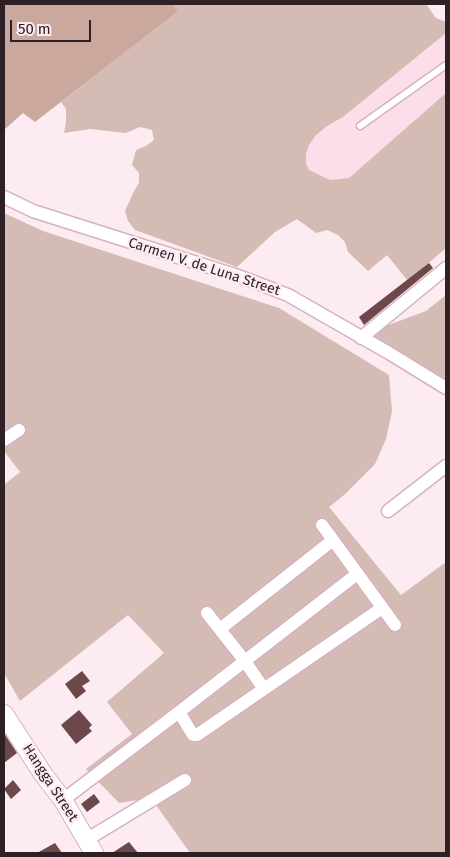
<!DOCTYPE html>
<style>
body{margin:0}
#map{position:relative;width:450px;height:857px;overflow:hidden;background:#fcebf1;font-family:"Fira Sans",sans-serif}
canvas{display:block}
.frame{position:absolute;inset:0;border:5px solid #2f2026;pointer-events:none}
.scale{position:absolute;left:10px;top:20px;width:81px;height:22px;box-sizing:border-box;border:2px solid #2f2026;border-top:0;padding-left:6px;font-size:15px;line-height:18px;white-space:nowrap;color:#2f2026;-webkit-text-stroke:4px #fcebf1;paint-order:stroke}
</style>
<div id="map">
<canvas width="450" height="857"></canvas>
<div class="frame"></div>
<div class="scale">50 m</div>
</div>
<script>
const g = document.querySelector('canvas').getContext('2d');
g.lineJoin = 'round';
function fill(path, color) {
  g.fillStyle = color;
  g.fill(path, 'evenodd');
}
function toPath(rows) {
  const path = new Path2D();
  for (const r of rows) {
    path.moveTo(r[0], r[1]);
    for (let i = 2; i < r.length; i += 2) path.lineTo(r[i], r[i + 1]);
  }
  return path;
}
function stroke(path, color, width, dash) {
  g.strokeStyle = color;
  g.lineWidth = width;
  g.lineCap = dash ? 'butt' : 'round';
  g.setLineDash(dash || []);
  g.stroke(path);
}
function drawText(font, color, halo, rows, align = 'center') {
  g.font = font + ' "Fira Sans",sans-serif';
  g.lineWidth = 5;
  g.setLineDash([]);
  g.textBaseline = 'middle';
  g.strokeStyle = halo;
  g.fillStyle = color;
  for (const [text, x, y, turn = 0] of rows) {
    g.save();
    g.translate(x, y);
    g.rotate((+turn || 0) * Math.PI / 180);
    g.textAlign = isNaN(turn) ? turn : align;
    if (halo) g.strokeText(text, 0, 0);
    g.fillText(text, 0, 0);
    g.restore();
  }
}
const built = toPath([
 [446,33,446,93,349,178,330,180,308,170,306,163,306,154,309,145,316,135,327,126,343,117]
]);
const green = toPath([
 [172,4,426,4,436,18,446,22,446,33,343,117,327,126,316,135,309,145,306,154,306,163,309,170,330,180,349,178,446,93,446,248,408,281,387,255,368,271,348,252,345,242,338,235,327,230,316,233,297,219,275,232,237,267,135,230,128,221,125,211,134,191,139,183,139,173,132,165,136,150,146,146,154,140,152,130,140,127,126,133,90,129,64,133,66,122,66,109,61,102,177,11],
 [4,213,43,231,279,308,389,375,392,411,386,439,375,464,344,495,329,507,401,595,446,562,446,853,190,853,151,798,119,803,86,769,132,734,107,702,164,653,128,615,20,701,4,673,4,485,20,472,4,451],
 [446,295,446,384,370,340,383,327,426,311]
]);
const forest = toPath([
 [4,4,172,4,178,11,35,122,23,113,4,130]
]);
const building = toPath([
 [429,263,433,268,364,325,359,317],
 [82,671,90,681,82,686,86,691,76,699,65,684],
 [79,710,92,725,89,728,92,731,76,744,61,725],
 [4,733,17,753,4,763],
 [13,780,21,790,11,799,4,789],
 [94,794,100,802,87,812,81,804],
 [129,842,138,853,112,853],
 [55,843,62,853,37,853]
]);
const lane = toPath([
 [360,126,446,65]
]);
const street = toPath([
 [4,197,33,211,241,277,288,295,389,353,446,388],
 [361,338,446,268],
 [4,440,19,430],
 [388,511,446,466],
 [322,525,333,540],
 [207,613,244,660,264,689],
 [220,629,333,540,395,625],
 [179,712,193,735,197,735,382,608],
 [63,800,179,712,357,574],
 [86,840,185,780]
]);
const secondary = toPath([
 [4,714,43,774,63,800,94,853]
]);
const streetNames = [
 ["Carmen V. de Luna Street",204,267,18],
 ["Hangga Street",50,783,57]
];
fill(built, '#fbdee9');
fill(green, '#d4bcb4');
fill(forest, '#cba89d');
fill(building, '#6c484a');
stroke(lane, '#d8b1c0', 9);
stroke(street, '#d8b1c0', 15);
stroke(secondary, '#d8b1c0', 20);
stroke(lane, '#fff', 6);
stroke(street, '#fff', 12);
stroke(secondary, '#fff', 18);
drawText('14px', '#2f2026', '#fcebf1', streetNames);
</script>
